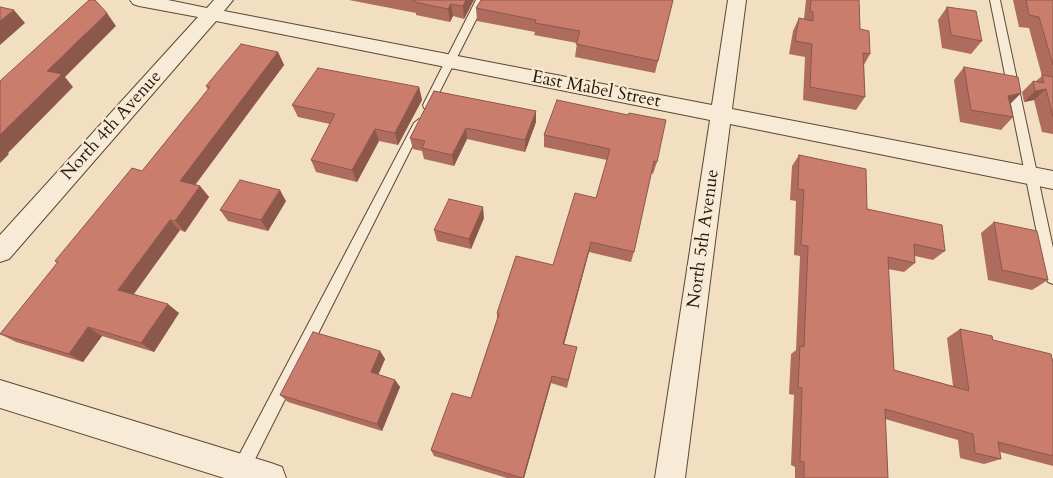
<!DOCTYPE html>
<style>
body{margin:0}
canvas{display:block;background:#f2dec0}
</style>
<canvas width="1053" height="478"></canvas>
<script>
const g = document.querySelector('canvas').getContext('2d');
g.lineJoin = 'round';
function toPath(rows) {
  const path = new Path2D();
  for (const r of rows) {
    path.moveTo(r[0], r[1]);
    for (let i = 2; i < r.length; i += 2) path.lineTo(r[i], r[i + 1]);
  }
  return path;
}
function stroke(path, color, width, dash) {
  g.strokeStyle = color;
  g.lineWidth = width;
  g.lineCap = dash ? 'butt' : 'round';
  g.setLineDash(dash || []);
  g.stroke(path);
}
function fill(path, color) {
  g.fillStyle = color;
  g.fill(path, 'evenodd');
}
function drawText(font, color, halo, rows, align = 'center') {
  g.font = font + ' Cardo,serif';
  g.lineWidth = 4.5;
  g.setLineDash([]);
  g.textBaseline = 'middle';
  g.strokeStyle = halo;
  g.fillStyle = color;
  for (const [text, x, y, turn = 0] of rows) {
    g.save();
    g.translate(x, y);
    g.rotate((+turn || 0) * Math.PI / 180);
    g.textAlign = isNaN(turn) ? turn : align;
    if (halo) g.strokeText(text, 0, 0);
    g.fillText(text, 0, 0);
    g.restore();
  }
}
const lane = toPath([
 [476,0,486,0,433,105,432,108,424,108,423,105,476,0],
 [990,0,1000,0,1053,248,1053,284,1048,282,1046,278,990,0],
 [419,119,424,123,247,475,241,477,235,475,233,469,235,463,414,123,419,119]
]);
const street = toPath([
 [130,0,168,0,207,8,214,0,233,0,224,11,712,105,728,0,746,0,732,109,1053,171,1053,189,730,124,685,478,655,478,710,120,216,21,9,259,0,262,0,235,198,17,139,6,133,4,130,0],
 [0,380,271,463,282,467,286,478,224,478,0,408,0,380]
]);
const wall = toPath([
 [349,0,474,0,464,19,453,16,450,22,416,15,416,13],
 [673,0,655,73,575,57,577,43,534,35,535,32,477,21,476,8],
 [806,0,859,0,860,29,870,54,864,65,865,97,856,110,803,100,805,57,789,54,793,31,799,18,804,19],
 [1013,0,1053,0,1053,134,1042,132,1034,100,1024,102,1022,92,1033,81,1036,81,1042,76,1029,28,1019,27],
 [947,7,982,41,971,54,942,48,938,20],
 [278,52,284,65,195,184,200,186,209,197,185,232,180,230,134,294,179,313,154,352,102,336,83,362,16,342,0,334,57,263,55,261,142,171,208,90,206,86],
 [964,67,1021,93,1010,104,1013,117,1001,130,960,122,954,80],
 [419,87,422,100,398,145,379,141,357,182,316,172,311,160,330,124,298,117,292,105],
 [434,91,536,122,525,152,467,139,454,166,424,159,422,151,413,149,410,138],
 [557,100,657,162,653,174,651,173,634,252,631,262,589,252,564,344,575,355,567,388,551,383,524,478,507,478,434,456,431,450,471,398,497,320,497,313,553,265,596,198,607,160,544,147,544,135],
 [799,155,867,209,945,251,933,260,915,256,915,263,904,272,888,269,894,370,953,386,947,338,960,329,993,340,1053,363,1053,466,1000,452,1001,459,984,464,960,458,958,440,885,419,888,478,795,478,795,467,791,465,794,395,789,394,791,354,796,350,800,256,794,255,796,201,790,200,792,166],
 [286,201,268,231,228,221,220,210],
 [484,218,471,249,437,241,434,230],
 [994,222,1048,280,1032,290,988,280,981,233],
 [380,351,385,359,378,375,395,380,400,387,382,431,288,402,280,395]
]);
const shadedWall = toPath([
 [466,0,474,0,464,19,463,6],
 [451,4,453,16,450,22,448,9],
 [14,10,25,23,0,45,0,21],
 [107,13,116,26,65,77,73,87,8,153,9,154,0,163,0,135,47,71],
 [278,52,284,65,190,192,180,181],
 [419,87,422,100,398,145,395,133],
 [1046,89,1034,100,1024,102,1035,91],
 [1021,93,1009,105,1008,96],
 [536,111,536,122,525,152,525,140],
 [466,128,467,139,454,166,452,155],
 [375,129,379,141,357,182,352,170],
 [200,186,209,197,185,232,175,221],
 [280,190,286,201,268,231,261,220],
 [483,207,484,218,471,249,469,239],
 [170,220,180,230,130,299,118,290],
 [591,242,589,252,562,352,563,344],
 [168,304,179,313,154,352,141,343],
 [88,327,102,336,83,362,69,354],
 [380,351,385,359,376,380,371,372],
 [552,376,551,383,524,478,523,478],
 [395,380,400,387,382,431,377,424]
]);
const building = toPath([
 [89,0,95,0,107,13,47,71,62,74,0,135,0,81,89,0],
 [413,0,466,0,463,6,451,4,448,9,414,2,415,0,413,0],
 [481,0,673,0,658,61,576,44,580,31,535,23,536,20,476,8,481,0],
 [811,0,859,0,860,29,869,31,870,54,863,53,865,97,810,87,812,44,795,41,799,18,813,21,813,12,810,11,811,0],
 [1026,0,1053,0,1053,65,1039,17,1029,15,1026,0],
 [0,7,14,10,0,21,0,7],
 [947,7,976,11,982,41,951,35,947,7],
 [241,44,278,52,180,181,200,186,175,221,170,220,118,290,168,304,141,343,88,327,69,354,0,334,58,262,55,261,132,168,142,171,210,87,206,86,241,44],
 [964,67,1018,77,1021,93,1008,96,1013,117,971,110,964,67],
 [318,68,419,87,395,133,375,129,352,170,311,160,335,114,292,105,318,68],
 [1042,75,1053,77,1053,117,1046,89,1035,91,1033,81,1044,83,1042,75],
 [434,91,536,111,525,140,466,128,452,155,422,148,425,141,410,138,434,91],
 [557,100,628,115,629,113,666,120,657,162,654,161,634,252,591,242,563,344,577,347,568,380,552,376,523,478,522,478,431,450,452,393,471,398,499,314,497,313,516,256,553,265,575,193,596,198,610,149,544,135,557,100],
 [799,155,866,169,867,209,942,225,945,251,914,244,915,263,888,257,894,370,969,391,960,329,992,336,993,340,1051,354,1053,363,1053,456,998,442,1001,459,975,453,973,434,885,409,888,478,804,478,804,462,800,461,802,388,798,387,800,346,804,347,808,246,801,245,804,190,798,189,799,155],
 [240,180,280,190,261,220,220,210,240,180],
 [449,199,483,207,469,239,434,230,449,199],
 [994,222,1037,231,1048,280,1002,270,994,222],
 [313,332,380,351,371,372,395,380,377,424,280,395,313,332]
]);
const streetNames = [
 ["East Mabel Street",596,90,11],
 ["North 4th Avenue",112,126,-48],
 ["North 5th Avenue",704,239,-82]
];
stroke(lane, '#5a4a35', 2);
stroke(street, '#5a4a35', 2);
fill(lane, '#f7ead6');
fill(street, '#f7ead6');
fill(wall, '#ae6c5e');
fill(shadedWall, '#8d584c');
fill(building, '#ca7d6d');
stroke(building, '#8d584c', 1);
drawText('18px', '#271807', '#f7ead6', streetNames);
</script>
